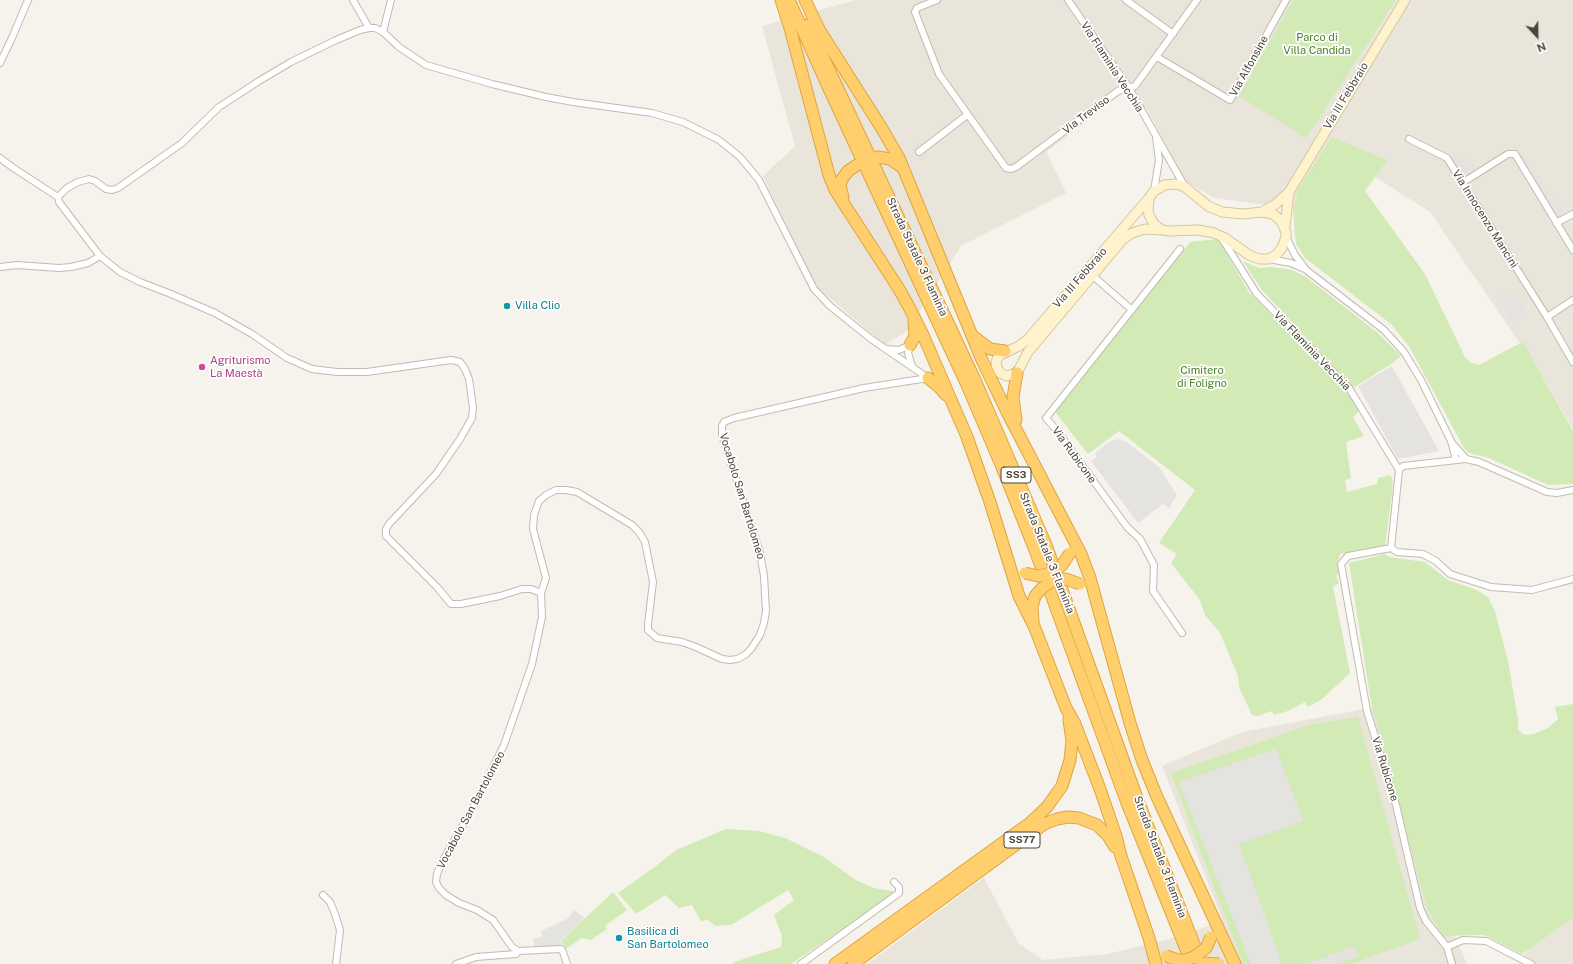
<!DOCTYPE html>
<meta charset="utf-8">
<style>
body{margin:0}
#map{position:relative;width:1573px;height:964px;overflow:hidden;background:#f6f3ec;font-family:"Public Sans",sans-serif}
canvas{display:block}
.north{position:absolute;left:1517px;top:16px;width:40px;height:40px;-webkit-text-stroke:3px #fff;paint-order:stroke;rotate:158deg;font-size:11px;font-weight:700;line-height:16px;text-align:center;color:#4b4439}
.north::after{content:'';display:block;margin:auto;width:14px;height:18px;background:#4b4439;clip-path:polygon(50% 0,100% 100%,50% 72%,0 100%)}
</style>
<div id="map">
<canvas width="1573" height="964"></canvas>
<div class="north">N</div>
</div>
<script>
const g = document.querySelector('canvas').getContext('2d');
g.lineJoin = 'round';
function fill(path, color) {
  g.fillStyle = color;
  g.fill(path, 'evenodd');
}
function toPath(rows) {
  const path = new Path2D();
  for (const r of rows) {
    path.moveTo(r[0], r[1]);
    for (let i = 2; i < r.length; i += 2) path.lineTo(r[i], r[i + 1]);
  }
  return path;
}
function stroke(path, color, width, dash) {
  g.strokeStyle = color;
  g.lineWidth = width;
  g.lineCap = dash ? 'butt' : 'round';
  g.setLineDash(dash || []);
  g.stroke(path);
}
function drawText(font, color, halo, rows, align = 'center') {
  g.font = font + ' "Public Sans",sans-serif';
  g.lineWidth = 3.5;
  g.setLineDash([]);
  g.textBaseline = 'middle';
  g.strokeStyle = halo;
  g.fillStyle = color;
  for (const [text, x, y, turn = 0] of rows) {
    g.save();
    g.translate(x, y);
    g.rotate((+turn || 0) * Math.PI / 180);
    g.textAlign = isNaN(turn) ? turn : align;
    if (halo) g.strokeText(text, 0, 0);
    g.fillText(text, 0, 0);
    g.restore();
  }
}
const residential = toPath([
 [856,0,1573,0,1573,429,1543,377,1430,212,1342,156,1307,211,1215,198,1185,181,1147,109,1123,93,1046,152,1066,193,961,246,907,331,885,345,812,283,763,176,795,146,762,26],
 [1380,706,1447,917,1467,964,867,964,984,878,1019,944,1043,960,1107,954,1166,940,1223,921,1162,766,1242,732],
 [1573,918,1573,964,1521,964,1527,950]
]);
const green = toPath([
 [1293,0,1396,0,1306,138,1239,96],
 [1332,137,1387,160,1365,191,1425,274,1465,357,1471,363,1479,365,1505,351,1523,342,1573,431,1573,484,1548,485,1489,458,1469,453,1464,448,1410,348,1391,324,1305,258,1296,244,1293,211,1298,190],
 [1218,239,1249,292,1352,398,1360,410,1353,417,1364,436,1346,442,1351,478,1345,480,1347,492,1377,484,1378,478,1391,475,1393,484,1385,547,1340,554,1337,564,1340,574,1336,576,1339,583,1333,587,1350,673,1322,699,1308,707,1305,702,1288,711,1274,715,1272,711,1258,716,1252,715,1239,687,1238,676,1220,633,1205,615,1200,600,1171,563,1177,554,1159,543,1195,490,1119,431,1088,454,1055,412,1190,242],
 [1243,261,1259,268,1271,267,1292,270,1306,277,1378,333,1401,356,1391,364,1353,388,1261,289],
 [1385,554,1389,557,1425,562,1448,580,1477,590,1488,597,1495,611,1508,661,1518,719,1518,730,1525,735,1534,734,1548,728,1558,719,1555,707,1573,704,1573,918,1522,954,1484,935,1443,936,1427,908,1371,702,1349,563],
 [1358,717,1420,939,1351,964,1243,964,1171,773,1309,725],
 [726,829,759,831,785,838,822,856,856,880,874,888,898,892,791,964,732,964,734,962,781,947,782,936,774,915,794,900,788,890,731,925,715,926,708,920,701,921,692,905,679,908,665,895,636,914,618,893,656,866,676,850],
 [613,892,627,910,605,926,607,929,591,940,582,938,566,949,561,941]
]);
const parking = toPath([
 [1287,0,1292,0,1262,52,1258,50],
 [923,140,930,149,926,152,927,155,921,160,912,147],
 [1454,154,1479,167,1463,176,1452,158],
 [1517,154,1523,154,1551,199,1557,202,1566,215,1558,219],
 [1512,289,1528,314,1518,320,1511,321,1496,300],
 [1392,366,1439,451,1398,459,1358,386],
 [1118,439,1125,441,1159,467,1177,495,1169,508,1163,504,1138,523,1091,461,1097,457,1095,453,1111,441],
 [1276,749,1303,821,1239,844,1282,964,1251,964,1179,782],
 [574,910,585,918,560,941,565,949,537,953,533,939,542,937,541,931,567,919],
 [1355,946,1358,957,1337,964,1306,964]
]);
const street = toPath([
 [353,0,369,28],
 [937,0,917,8,915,12,939,74,1006,168,1011,169,1016,167,1118,91,1135,86,1197,0],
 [1068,0,1129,88,1185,187],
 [1126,0,1173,34],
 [383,32,391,0],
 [1157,57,1230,100,1286,0],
 [0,63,11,40,28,0],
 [1409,139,1447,158,1547,317,1573,362],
 [919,152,967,115],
 [0,158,12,167,58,197],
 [1462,183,1508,154,1515,154,1573,250],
 [1154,191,1159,160,1156,138],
 [1556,223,1573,214],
 [1221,237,1257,294,1349,388,1399,470],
 [1286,237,1295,255,1304,267],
 [1180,249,1046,418,1058,432,1127,527,1140,539,1154,565,1153,591,1182,633],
 [100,256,59,202,58,197,67,188,78,182,89,179,95,181,106,189,112,190,118,188,182,143,219,107,259,81,291,62,334,41,360,30,369,28,375,28,383,32,399,47,426,65,492,84,546,97,573,102,652,113,683,122,719,140,740,157,759,180,814,289,830,306,871,339,928,378],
 [1269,259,1291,263,1305,269,1384,330,1404,352,1421,380,1451,441,1456,460],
 [0,267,17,265,59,268,71,267,88,263,100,256,120,272,140,282,171,294,215,313,252,334,287,358,312,369,337,372,367,372,451,360,460,362,465,369,469,379,473,408,472,418,460,439,436,474,389,524,386,529,386,536,437,587,451,604,461,604,500,596,522,589,531,589,541,593],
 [1093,276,1132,310],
 [1547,317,1573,300],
 [910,345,908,353,912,366],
 [886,349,899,350,910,345],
 [1452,443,1466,459],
 [1391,548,1397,552,1423,554,1436,561,1450,574,1491,587,1532,590,1573,579],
 [323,895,330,902,335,914,340,930,336,964],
 [1447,947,1463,940,1486,941,1531,964],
 [456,964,476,957,516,954,518,951],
 [567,964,563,952,561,949,518,951,512,947,493,920,477,910,459,903,446,895,439,888,436,882,437,874,442,862,476,802,504,745,532,664,542,617,541,593,546,578,533,529,534,515,539,501,546,495,556,490,566,490,577,492,632,525,639,532,645,542,653,582,648,624,648,630,657,638,682,642,696,647,722,659,730,660,737,659,745,655,751,649,760,635,764,623,766,611,764,576,760,553,722,435,722,426,724,422,734,418,864,388,928,378],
 [801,964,899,893,899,887,894,882],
 [1452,964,1447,947,1426,921,1420,908,1396,805,1367,711,1341,564,1348,556,1391,548,1399,470,1403,466,1466,459,1479,462,1547,492,1557,493,1573,490]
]);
const secondary = toPath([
 [1176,184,1185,187,1208,206,1222,212,1244,214,1262,212,1273,214,1281,221,1286,232,1286,237,1282,248,1276,255,1269,259,1259,259,1249,255,1225,238,1214,233,1198,230,1170,231,1162,230,1154,224,1149,215,1148,210,1149,198,1154,191,1160,188,1164,185,1176,184],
 [1149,198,1028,339,1019,346,1000,355,997,359,996,365,1000,373,1007,376,1017,373,1028,352,1123,239,1132,233,1145,229,1162,230],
 [1262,212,1276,204,1289,192,1405,0],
 [1285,226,1289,192]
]);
const highway = toPath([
 [781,0,790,28,829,175,835,190,899,289,910,309,923,335,967,437,990,502,1019,596,1034,626,1066,708,1075,724,1100,789,1116,836,1121,856,1149,938,1156,964],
 [789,0,831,93,967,385,1002,467,1035,550,1127,803,1192,964],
 [805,0,820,31,881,127,899,158,982,360,1007,412,1081,554,1090,578,1130,723,1142,760,1157,797,1235,964],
 [808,25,975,380,1046,545,1137,798,1201,962],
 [878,157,890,159,903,168],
 [843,197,840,186,842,179,848,171,857,165],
 [974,337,990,349,1005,351],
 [910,345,915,336,914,321],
 [928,378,939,387,946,395],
 [1016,420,1013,397,1017,373],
 [1033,621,1032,607,1035,596],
 [835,964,1030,823,1047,807,1062,786,1070,760,1072,741,1069,720],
 [853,964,1044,824,1057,819,1068,817,1079,818,1097,825,1108,836,1115,847]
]);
const highwayBridge = toPath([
 [1025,573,1038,576,1048,574,1062,565,1070,553],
 [1035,596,1042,588,1052,581,1066,579,1080,584],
 [1166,956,1178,960,1185,960,1194,957,1206,948,1211,937],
 [1201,964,1205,963,1219,964]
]);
const markers = [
 [507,306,4,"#0f9aa8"],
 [202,367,4,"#d1479c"],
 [619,938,4,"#0f9aa8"]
];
const shields = [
 [1016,475,30],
 [1022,840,36]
];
const shieldNames = [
 ["SS3",1016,475],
 ["SS77",1022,840]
];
const parkNames = [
 ["Parco di",1317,38],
 ["Villa Candida",1317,51],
 ["Cimitero",1202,371],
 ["di Foligno",1202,384]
];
const streetNames = [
 ["Via Alfonsine",1249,66,-61],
 ["Via Flaminia Vecchia",1112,67,57],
 ["Via III Febbraio",1346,96,-59],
 ["Via Treviso",1086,115,-37],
 ["Via Innocenzo Mancini",1485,219,58],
 ["Strada Statale 3 Flaminia",917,257,65],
 ["Via III Febbraio",1080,278,-49],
 ["Via Flaminia Vecchia",1312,351,46],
 ["Via Rubicone",1074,455,54],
 ["Vocabolo San Bartolomeo",742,496,73],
 ["Strada Statale 3 Flaminia",1047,553,68],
 ["Via Rubicone",1385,769,73],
 ["Vocabolo San Bartolomeo",471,810,-62],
 ["Strada Statale 3 Flaminia",1160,857,69]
];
const cultureNames = [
 ["Villa Clio",515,306],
 ["Basilica di",627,932],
 ["San Bartolomeo",627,945]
];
const hotelNames = [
 ["Agriturismo",210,361],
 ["La Maestà",210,374]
];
fill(residential, '#eae5da');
fill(green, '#d2eab5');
fill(parking, '#e5e3e0');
stroke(street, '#c2bbae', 8);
stroke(secondary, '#d6c79b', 11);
stroke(highway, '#e0a43c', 13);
stroke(street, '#fff', 6);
stroke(secondary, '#fff3cd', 9);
stroke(highway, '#ffcf6e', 11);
stroke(highwayBridge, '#e0a43c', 13, []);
stroke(highwayBridge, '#ffcf6e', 11);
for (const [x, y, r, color] of markers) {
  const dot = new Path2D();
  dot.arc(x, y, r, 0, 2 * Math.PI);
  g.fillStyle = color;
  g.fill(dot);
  stroke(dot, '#fff', 1.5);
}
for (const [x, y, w] of shields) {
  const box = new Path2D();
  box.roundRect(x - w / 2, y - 8, w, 16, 3);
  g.fillStyle = '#fff';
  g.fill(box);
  stroke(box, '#4b4439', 1);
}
drawText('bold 10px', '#4b4439', null, shieldNames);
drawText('11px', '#4a7f2a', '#fff', parkNames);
drawText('11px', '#4b4439', '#fff', streetNames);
drawText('11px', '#0d838f', '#fff', cultureNames, 'left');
drawText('11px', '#b23c85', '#fff', hotelNames, 'left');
</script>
